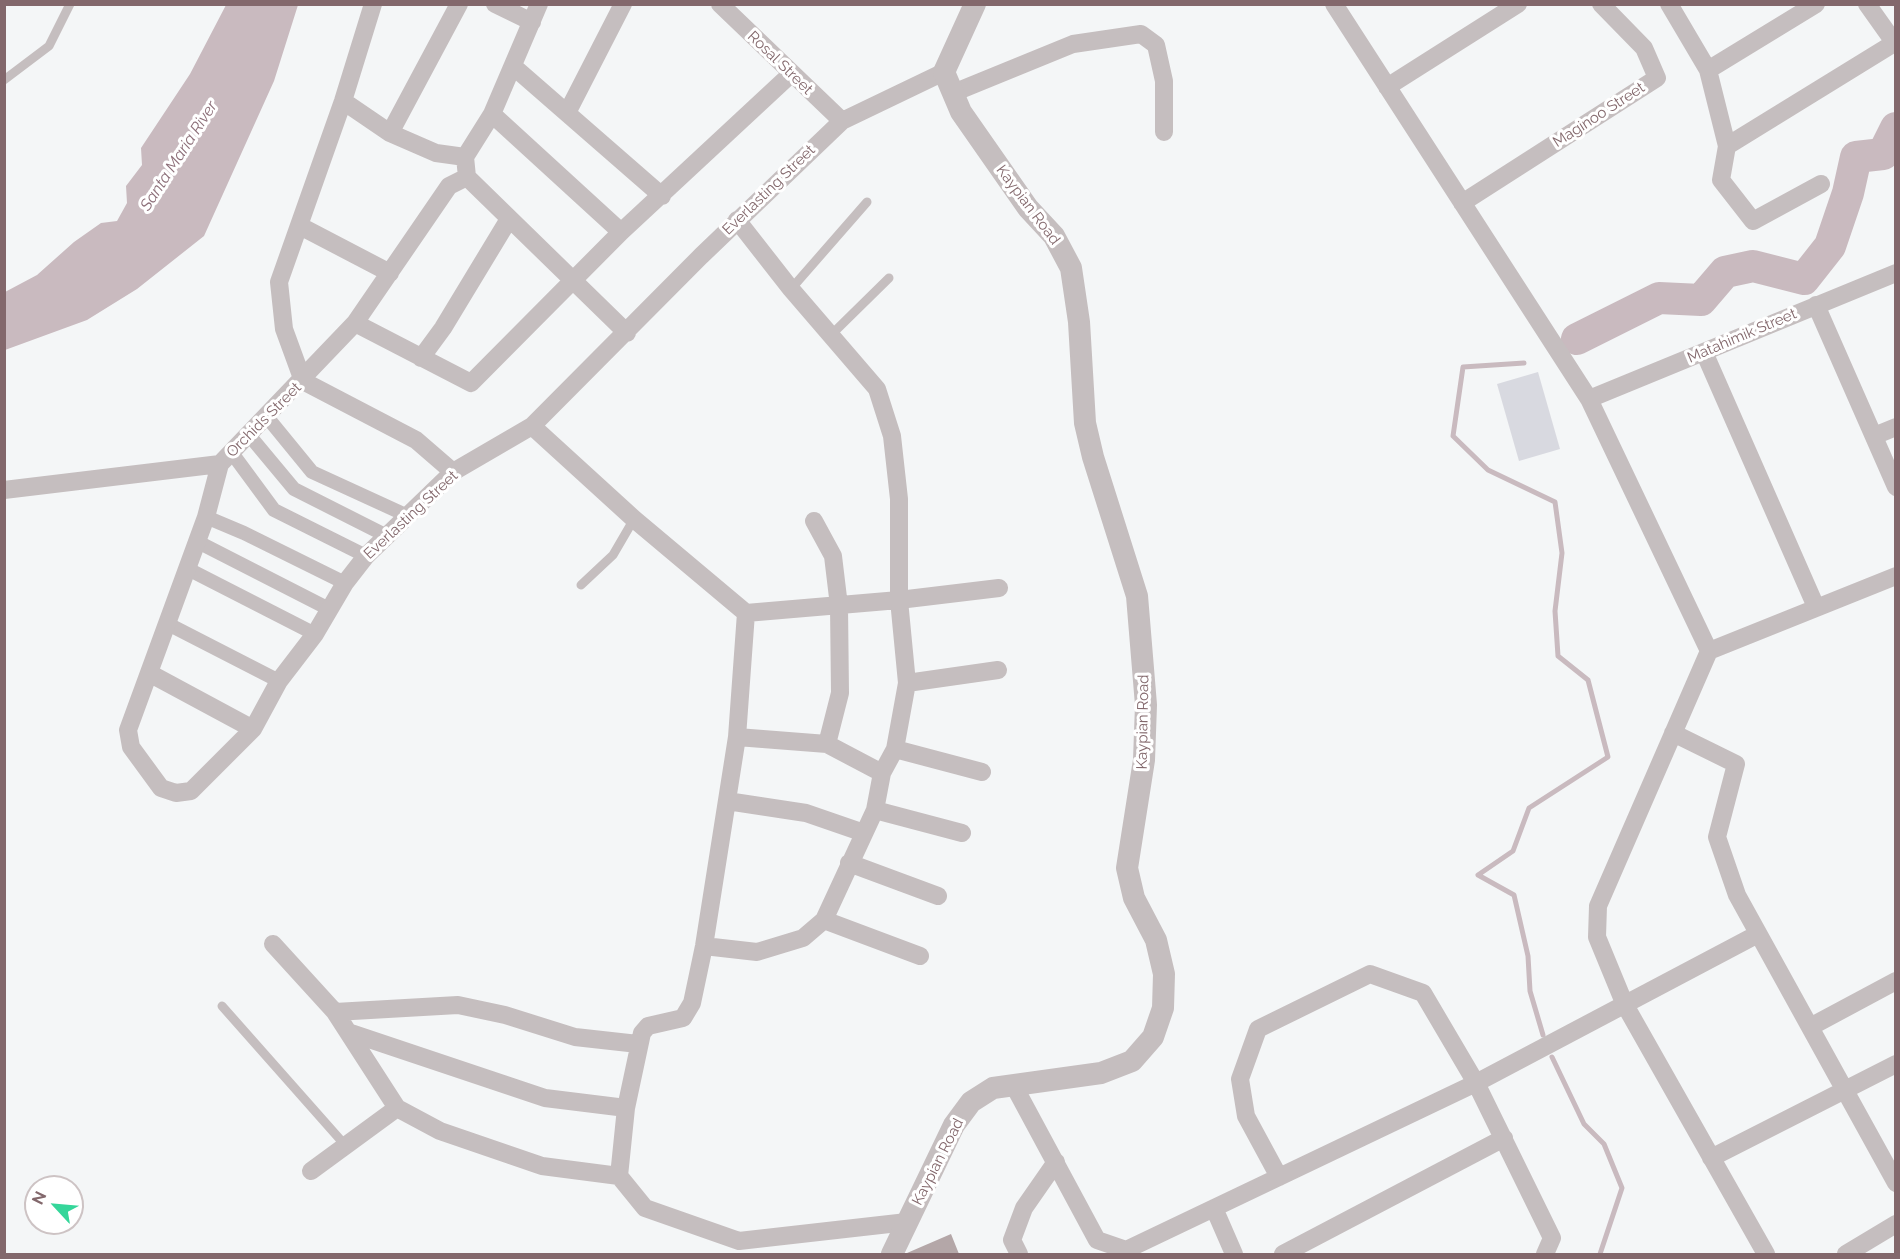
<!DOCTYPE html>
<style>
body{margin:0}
#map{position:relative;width:1900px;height:1259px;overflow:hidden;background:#f4f6f7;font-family:Raleway,sans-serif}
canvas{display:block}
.frame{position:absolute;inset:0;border:6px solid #83686c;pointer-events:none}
.north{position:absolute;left:24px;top:1175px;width:60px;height:60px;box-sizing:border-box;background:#fff;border:2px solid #cdc3c4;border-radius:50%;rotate:296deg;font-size:16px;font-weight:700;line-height:24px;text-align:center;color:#83686c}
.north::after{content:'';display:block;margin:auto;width:21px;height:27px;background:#35d69a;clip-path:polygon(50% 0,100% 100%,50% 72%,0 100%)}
</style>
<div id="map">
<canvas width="1900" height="1259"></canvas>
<div class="frame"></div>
<div class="north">N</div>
</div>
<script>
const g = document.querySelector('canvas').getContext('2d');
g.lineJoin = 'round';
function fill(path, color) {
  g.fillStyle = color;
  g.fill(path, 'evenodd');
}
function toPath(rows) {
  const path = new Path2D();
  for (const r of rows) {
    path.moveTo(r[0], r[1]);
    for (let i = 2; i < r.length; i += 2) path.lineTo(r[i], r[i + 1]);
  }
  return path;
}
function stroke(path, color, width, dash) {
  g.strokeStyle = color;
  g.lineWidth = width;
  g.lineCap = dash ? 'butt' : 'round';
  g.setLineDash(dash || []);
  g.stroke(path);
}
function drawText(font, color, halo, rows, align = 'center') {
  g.font = font + ' Raleway,sans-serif';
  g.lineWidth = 6;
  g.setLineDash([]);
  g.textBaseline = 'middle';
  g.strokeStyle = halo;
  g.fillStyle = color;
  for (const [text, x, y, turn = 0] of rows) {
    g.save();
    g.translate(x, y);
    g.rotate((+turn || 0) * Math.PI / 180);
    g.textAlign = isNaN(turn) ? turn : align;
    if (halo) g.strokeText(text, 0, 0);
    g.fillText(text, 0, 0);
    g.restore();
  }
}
const green = toPath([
 [1538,372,1560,449,1519,461,1497,384]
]);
const water = toPath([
 [226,5,298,5,274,81,204,236,137,289,87,320,5,350,5,292,37,275,74,242,101,223,117,221,127,203,126,186,142,165,141,148,190,74]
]);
const stream = toPath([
 [1524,363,1463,367,1453,436,1488,470,1555,502,1562,553,1555,611,1558,656,1588,680,1608,757,1529,808,1513,851,1478,875,1514,895,1528,956,1530,991,1543,1035],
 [1552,1057,1584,1124,1604,1144,1622,1188,1600,1254]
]);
const river = toPath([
 [1577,339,1659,298,1701,300,1725,272,1753,266,1804,279,1830,246,1848,193,1856,157,1883,154,1896,128]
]);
const building = toPath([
 [951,1234,959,1254,907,1254,907,1253]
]);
const service = toPath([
 [4,80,49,46,70,4],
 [791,289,867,202],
 [831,335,889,278],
 [581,585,613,555,634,519],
 [222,1006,345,1145]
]);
const pedestrian = toPath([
 [267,417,312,472,408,516],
 [249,435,294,489,387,536],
 [232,453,274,510,366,556],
 [206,517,244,533,345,583],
 [196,541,329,609],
 [186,568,315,634],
 [166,623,279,681]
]);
const minor = toPath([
 [373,4,343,101,279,282,284,329,303,381,416,440,453,472],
 [495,4,532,22],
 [720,4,842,121],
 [1334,4,1589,399,1709,651],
 [1669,4,1708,70,1727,146,1721,180,1753,221,1821,184],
 [1867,4,1894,42],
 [514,67,662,196],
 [1708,70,1816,4],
 [1387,87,1518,4],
 [953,93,1073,44,1141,34,1156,45,1164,81,1164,132],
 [343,101,390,133,436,153,465,157],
 [567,113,623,4],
 [492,114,621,232],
 [390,133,459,4],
 [1727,146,1896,42],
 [465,157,467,177,627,333],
 [465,157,492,114,539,4],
 [467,177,449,186,355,323,220,464,206,517,128,730,131,747,161,788,176,793,191,791,253,729,279,681,315,634,345,583,366,556,453,472,532,426,701,256,842,121,944,72],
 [1462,203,1657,78,1644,48,1601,4],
 [300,226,390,273],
 [1816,305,1896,487],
 [355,323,471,383,621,232,791,74],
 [1704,352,1816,607],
 [421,358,443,328,509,219],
 [1589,399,1896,273],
 [1874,436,1896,427],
 [4,490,220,464],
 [814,521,833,556,839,606,840,693,827,744],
 [746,613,899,600,999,588],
 [149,673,253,729],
 [907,683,998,670],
 [1673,733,1736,764,1717,837,1737,895,1896,1183],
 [737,737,827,744,882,773],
 [895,749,982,772],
 [727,801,806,813,864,833],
 [875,810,962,833],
 [849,863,938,896],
 [824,920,920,956],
 [273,944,335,1012,397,1108],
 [704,946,757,952,803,938,824,920,875,810,882,773,895,749,907,683,899,600,899,499,892,436,877,389,791,289,737,220],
 [335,1012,458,1005,505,1015,575,1037,638,1044],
 [1810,1027,1896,981],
 [348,1032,545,1098,626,1108],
 [1013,1084,1097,1240,1126,1250,1476,1083,1758,934],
 [1711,1158,1896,1064],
 [311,1171,397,1108,440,1131,542,1166,619,1176,626,1108,642,1033,648,1026,683,1018,692,1003,704,946,737,737,746,613,634,519,532,426],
 [619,1176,645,1208,739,1241,907,1222],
 [1279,1177,1246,1116,1240,1079,1258,1029,1370,974,1423,993,1476,1083,1552,1238,1545,1254],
 [1214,1208,1234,1254],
 [1019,1254,1012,1240,1024,1208,1056,1162],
 [1283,1254,1504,1138],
 [1766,1254,1625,1005,1597,937,1598,906,1709,651,1896,576],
 [1846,1254,1896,1224]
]);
const tertiary = toPath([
 [892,1254,954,1125,971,1102,993,1088,1101,1073,1132,1061,1153,1037,1163,1008,1164,974,1156,940,1134,898,1127,868,1144,760,1146,705,1137,596,1093,457,1085,423,1079,322,1071,268,1054,236,1028,208,961,112,944,72,975,4]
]);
const streetNames = [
 ["Rosal Street",780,63,44],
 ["Maginoo Street",1599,115,-33],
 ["Everlasting Street",769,190,-44],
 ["Kaypian Road",1028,205,53],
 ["Matahimik Street",1742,336,-23],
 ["Orchids Street",264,420,-45],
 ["Everlasting Street",411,515,-43],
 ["Kaypian Road",1143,722,-89],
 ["Kaypian Road",938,1162,-63]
];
const waterNames = [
 ["Santa Maria River",179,156,-57]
];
fill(green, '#d8d9e0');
fill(water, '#c9babf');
stroke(stream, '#c9babf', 5);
stroke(river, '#c9babf', 32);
fill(building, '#b4a7a8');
stroke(service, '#c5bebf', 9);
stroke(pedestrian, '#c5bebf', 14);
stroke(minor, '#c5bebf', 18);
stroke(tertiary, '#c5bebf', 22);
drawText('15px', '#83686c', '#fff', streetNames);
drawText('italic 16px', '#8c6e78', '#fff', waterNames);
</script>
